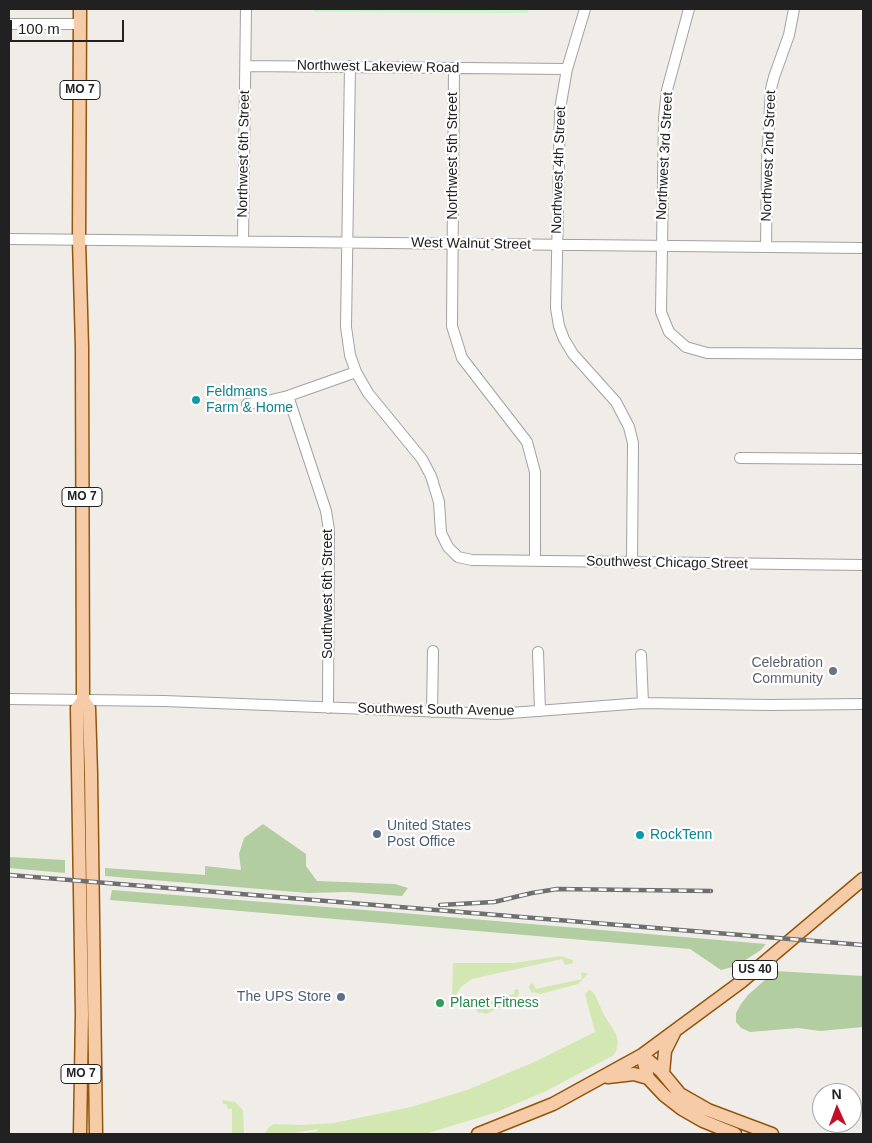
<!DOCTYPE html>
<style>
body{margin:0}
#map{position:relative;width:872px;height:1143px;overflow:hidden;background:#f0ede8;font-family:Arial,sans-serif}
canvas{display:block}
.frame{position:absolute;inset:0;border:10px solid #212121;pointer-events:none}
.north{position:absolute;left:812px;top:1083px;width:50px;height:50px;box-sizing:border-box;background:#fff;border:1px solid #a6a6a6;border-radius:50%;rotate:358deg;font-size:14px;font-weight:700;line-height:20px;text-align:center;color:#212121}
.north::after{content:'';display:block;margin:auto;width:18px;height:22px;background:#c40e23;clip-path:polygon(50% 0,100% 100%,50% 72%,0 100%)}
.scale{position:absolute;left:10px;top:20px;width:114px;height:22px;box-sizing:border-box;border:2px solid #212121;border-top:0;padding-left:6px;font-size:15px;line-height:18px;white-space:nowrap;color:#212121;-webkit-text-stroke:4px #fff;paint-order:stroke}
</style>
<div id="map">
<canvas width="872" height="1143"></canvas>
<div class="frame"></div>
<div class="north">N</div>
<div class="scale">100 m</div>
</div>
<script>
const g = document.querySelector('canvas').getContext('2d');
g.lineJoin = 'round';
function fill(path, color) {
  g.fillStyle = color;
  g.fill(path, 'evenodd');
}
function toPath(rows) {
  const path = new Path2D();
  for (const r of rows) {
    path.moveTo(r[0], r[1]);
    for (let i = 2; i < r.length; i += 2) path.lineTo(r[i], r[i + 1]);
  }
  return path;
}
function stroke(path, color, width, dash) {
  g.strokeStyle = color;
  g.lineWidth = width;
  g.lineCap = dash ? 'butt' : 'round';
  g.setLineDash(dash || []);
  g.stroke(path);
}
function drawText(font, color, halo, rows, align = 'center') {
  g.font = font + ' Arial,sans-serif';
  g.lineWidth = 4.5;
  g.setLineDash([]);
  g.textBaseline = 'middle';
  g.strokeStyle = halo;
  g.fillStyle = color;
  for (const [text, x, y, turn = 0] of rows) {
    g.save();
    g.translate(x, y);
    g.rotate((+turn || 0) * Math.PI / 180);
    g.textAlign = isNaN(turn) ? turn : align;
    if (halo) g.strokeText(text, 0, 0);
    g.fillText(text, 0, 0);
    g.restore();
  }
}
const grass = toPath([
 [561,956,573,960,573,963,565,965,562,959,472,979,461,987,456,995,455,1002,452,1002,453,963,514,963],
 [582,972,588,974,578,984,540,994,534,992,532,993,529,987,531,983,534,985,536,989,582,979,581,974],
 [518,989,519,994,515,1000,486,1014,481,1012,480,1014,472,1006,474,998,478,1002,514,994,514,990],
 [589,990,591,990,595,995,604,1015,616,1034,618,1043,616,1051,614,1055,546,1091,497,1112,425,1134,300,1134,318,1131,317,1129,288,1134,264,1134,270,1126,274,1124,302,1125,334,1123,411,1107,467,1090,532,1063,595,1032,585,994],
 [222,1100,235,1102,243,1110,244,1134,232,1134,232,1109,228,1109,226,1104,223,1104]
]);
const forest = toPath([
 [263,824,306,854,306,866,317,881,395,884,408,888,402,896,348,892,308,893,105,876,105,868,205,875,205,866,241,870,239,854,244,838],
 [9,857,65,860,65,873,9,868],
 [112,890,390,912,766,944,761,950,736,966,721,970,690,949,110,900],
 [775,971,863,976,863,1027,820,1031,798,1028,750,1032,741,1028,736,1022,736,1013,741,1004,748,995]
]);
const park = toPath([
 [314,9,528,9,528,13,314,12]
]);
const minor = toPath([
 [585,9,567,69,560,109,556,308,559,326,564,339,573,354,616,402,629,427,633,443,632,563],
 [689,9,667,90,664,118,661,312,669,332,686,347,707,353,863,354],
 [9,24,80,24],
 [246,66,567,69],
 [350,66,346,327,350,355,356,372,368,393,422,459,431,476,439,502,441,533,448,547,458,557,472,560,863,565],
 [454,68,452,326,462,358,527,442,535,472,535,560],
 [9,239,863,248],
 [243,241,246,9],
 [766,247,767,161,771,89,774,77,789,35,794,9],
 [288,396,326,511,329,530,328,708],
 [247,404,263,402,288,396,356,372],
 [740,458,863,459],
 [538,652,540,711],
 [641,655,643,703],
 [9,699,164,701,497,714,643,703,769,705,863,704],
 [432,712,433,651]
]);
const major = toPath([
 [80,9,79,240,82,347,83,700,89,708,91,774,96,1134],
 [642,1055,661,1071,680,1094,708,1110,772,1134],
 [642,1055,648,1078,664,1095,682,1109,703,1121,735,1134],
 [663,1073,665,1051,674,1033],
 [608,1077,634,1074,648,1078],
 [80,1134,82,1014,77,708,83,700],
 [478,1134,553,1104,642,1055,741,982,863,879]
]);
const rail = toPath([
 [9,875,863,945],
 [440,905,494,902,532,893,557,889,711,891]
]);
const markers = [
 [196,400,5,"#0f9aa8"],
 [833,671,5,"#6b7280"],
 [377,834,5,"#5c6f8a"],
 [640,835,5,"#0f9aa8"],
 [341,997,5,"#5c6f8a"],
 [440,1003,5,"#2e9e5b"]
];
const shields = [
 [80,90,40],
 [82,497,40],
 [755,970,45],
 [81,1074,40]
];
const shieldNames = [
 ["MO 7",80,90],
 ["MO 7",82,497],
 ["US 40",755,970],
 ["MO 7",81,1074]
];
const streetNames = [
 ["Northwest Lakeview Road",378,67,1],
 ["Northwest 6th Street",244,154,-89],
 ["Northwest 5th Street",453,156,-90],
 ["Northwest 3rd Street",665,156,-87],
 ["Northwest 2nd Street",769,156,-88],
 ["Northwest 4th Street",559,170,-88],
 ["West Walnut Street",471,244,1],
 ["Southwest Chicago Street",667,563,1],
 ["Southwest 6th Street",328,594,-90],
 ["Southwest South Avenue",436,710,1]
];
const cultureNames = [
 ["Feldmans",206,392],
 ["Farm & Home",206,408],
 ["RockTenn",650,835]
];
const worshipNames = [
 ["Celebration",823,663],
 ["Community",823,679]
];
const serviceNames = [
 ["United States",387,826],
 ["Post Office",387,842],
 ["The UPS Store",331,997,"right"]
];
const leisureNames = [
 ["Planet Fitness",450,1003]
];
fill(grass, '#d2e7b2');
fill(forest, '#b2cda0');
fill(park, '#cbf6c9');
stroke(minor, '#a2a2a2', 12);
stroke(major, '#93560a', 15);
stroke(minor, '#fff', 10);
stroke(major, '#f6cba7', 12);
stroke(rail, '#6f6f6f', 4.5);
stroke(rail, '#fff', 2.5, [8]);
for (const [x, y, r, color] of markers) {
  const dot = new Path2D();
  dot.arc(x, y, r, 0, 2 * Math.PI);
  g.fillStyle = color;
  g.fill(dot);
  stroke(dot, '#fff', 2);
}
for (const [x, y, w] of shields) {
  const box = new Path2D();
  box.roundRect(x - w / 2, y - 9.5, w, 19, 4);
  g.fillStyle = '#fff';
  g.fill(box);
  stroke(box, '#212121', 1);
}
drawText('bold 12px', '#212121', null, shieldNames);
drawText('14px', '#212121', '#fff', streetNames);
drawText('14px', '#0d838f', '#fff', cultureNames, 'left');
drawText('14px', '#5b616d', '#fff', worshipNames, 'right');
drawText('14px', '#4e5e75', '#fff', serviceNames, 'left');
drawText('14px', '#27864d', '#fff', leisureNames, 'left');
</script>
